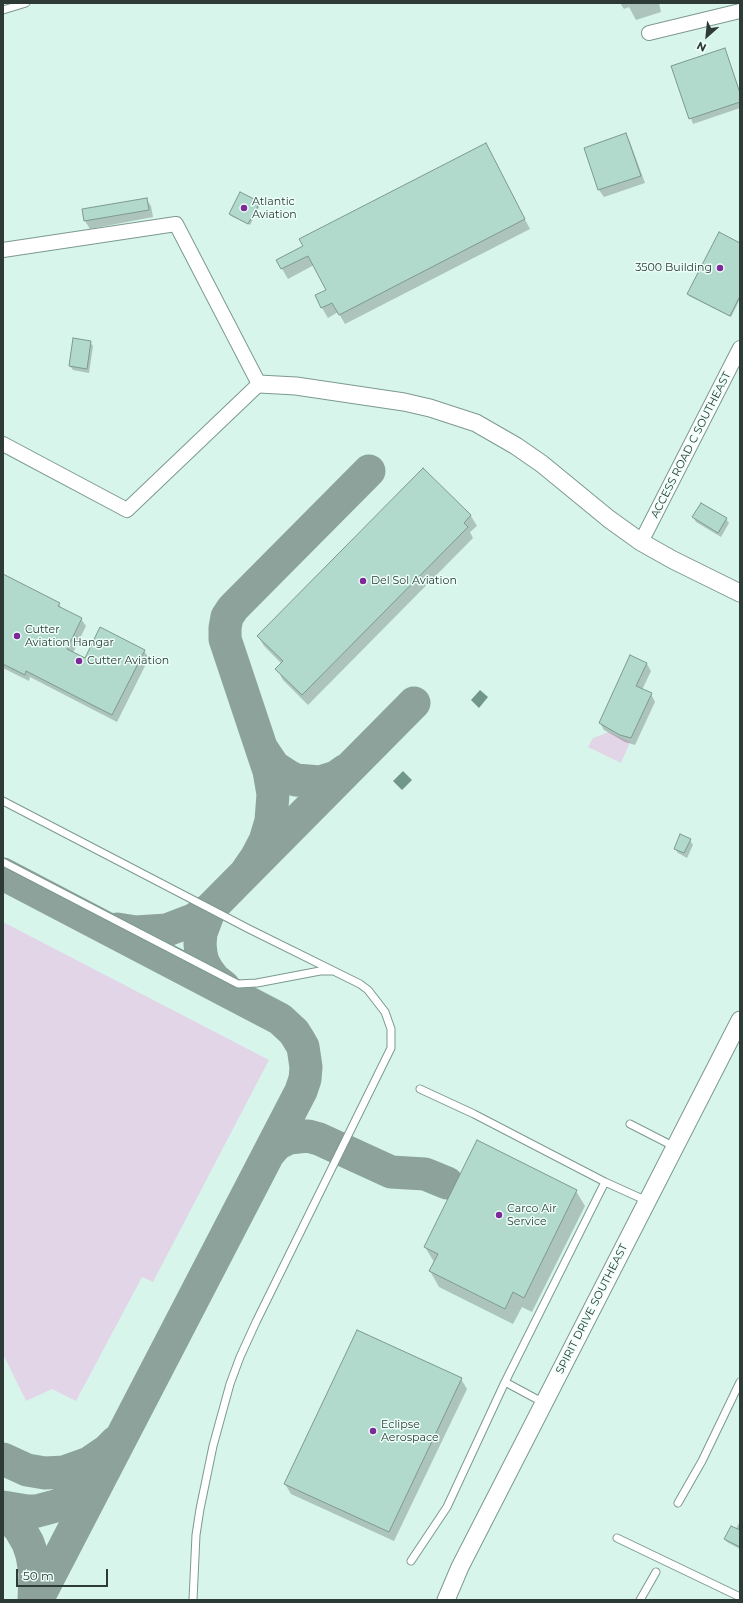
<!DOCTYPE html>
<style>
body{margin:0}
#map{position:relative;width:743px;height:1603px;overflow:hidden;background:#d7f5eb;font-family:Montserrat,sans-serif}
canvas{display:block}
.frame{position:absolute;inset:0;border:4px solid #2e3a36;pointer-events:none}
.north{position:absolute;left:687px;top:16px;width:40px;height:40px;-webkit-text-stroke:3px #edfff9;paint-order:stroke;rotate:207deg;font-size:11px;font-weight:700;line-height:16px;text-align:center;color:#2e3a36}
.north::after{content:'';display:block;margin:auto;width:14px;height:18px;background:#2e3a36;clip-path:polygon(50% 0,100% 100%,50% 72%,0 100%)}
.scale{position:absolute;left:16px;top:1569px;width:92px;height:18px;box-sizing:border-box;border:2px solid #2e3a36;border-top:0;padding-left:5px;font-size:12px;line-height:14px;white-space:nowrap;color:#2e3a36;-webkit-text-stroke:3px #edfff9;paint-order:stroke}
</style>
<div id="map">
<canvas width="743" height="1603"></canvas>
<div class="frame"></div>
<div class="north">N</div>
<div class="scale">50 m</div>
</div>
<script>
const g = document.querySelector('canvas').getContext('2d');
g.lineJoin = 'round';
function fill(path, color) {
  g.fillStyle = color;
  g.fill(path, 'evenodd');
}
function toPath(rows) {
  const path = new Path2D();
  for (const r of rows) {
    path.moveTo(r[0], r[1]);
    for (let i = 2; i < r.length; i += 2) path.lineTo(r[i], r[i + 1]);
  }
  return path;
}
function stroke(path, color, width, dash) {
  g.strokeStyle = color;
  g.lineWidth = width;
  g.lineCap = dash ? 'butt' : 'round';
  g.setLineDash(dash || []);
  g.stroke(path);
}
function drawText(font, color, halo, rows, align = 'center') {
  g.font = font + ' Montserrat,sans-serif';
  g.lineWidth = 3;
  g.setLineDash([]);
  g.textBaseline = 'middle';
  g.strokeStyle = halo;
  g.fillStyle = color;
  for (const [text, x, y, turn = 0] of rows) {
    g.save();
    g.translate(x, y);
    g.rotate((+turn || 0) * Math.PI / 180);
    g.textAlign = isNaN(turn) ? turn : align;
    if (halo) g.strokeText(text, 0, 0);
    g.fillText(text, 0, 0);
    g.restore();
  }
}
const green = toPath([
 [609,732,630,742,621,763,588,747,593,738],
 [3,922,269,1060,153,1282,142,1277,76,1401,52,1389,26,1401,3,1354]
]);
const water = toPath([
 [480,690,488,697,479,708,471,700],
 [403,771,412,780,402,790,393,781]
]);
const shadow = toPath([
 [620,3,659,3,661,12,636,20,629,7,624,9],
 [725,50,740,92,740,108,693,124,673,67],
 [626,135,630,142,645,183,604,197,599,190,585,149],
 [491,155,530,229,345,324,338,312,328,318,322,308,316,296,327,290,314,265,288,279,277,260],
 [146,199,151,206,153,217,90,229,85,221,83,210],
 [259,203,260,205,250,225,231,216,230,214],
 [740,244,740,299,731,317,689,296,688,294],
 [90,342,93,346,89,373,73,370,70,366],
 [423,469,471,516,477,526,470,532,473,538,308,705,283,680,277,669,282,664,264,646,258,636],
 [693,517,726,519,729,523,721,537,696,522],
 [3,575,59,604,62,609,81,619,86,626,73,653,86,659,144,651,149,658,117,722,30,677,29,681,3,668],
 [631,656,647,664,651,671,642,690,651,694,655,702,635,745,625,742,604,730,600,723],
 [690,840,693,845,687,858,678,853,675,849],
 [576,1191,585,1206,532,1312,522,1307,513,1324,439,1287,430,1271,434,1262,425,1247],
 [461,1379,467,1389,394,1541,291,1494,285,1484],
 [740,1521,740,1549,727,1542,725,1539,736,1529]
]);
const taxiway = toPath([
 [262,749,274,767,288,776,296,780,320,782,336,777,346,770],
 [247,871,256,858,265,841,271,821,273,794,269,771,225,639,225,628,227,617,233,608,369,471],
 [3,874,280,1019,294,1032,299,1040,303,1047,306,1067,305,1079,301,1091,37,1600],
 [210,909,201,933,200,944,201,954,203,962,208,971,214,979,224,987],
 [117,929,136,932,167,930,193,920,210,909,414,703],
 [269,1153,277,1144,289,1138,308,1136,319,1139,391,1172,425,1174,447,1183],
 [3,1459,27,1470,45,1473,64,1472,89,1463,108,1450,116,1442],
 [3,1507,27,1511,37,1511,52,1507,62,1504,77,1496,97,1479],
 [3,1511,20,1529,28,1543,32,1555,35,1573,34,1600]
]);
const building = toPath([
 [725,48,740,93,740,102,689,119,671,66,725,48],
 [626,133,641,176,598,190,584,148,626,133],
 [486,143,525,219,339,315,332,303,321,308,315,295,326,290,308,256,281,269,276,260,303,246,299,239,486,143],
 [240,192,260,202,248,224,229,214,240,192],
 [147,198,149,210,84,221,82,209,147,198],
 [719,232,740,243,740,296,730,316,687,294,719,232],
 [73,338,91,341,87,369,69,366,73,338],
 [423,468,471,515,464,523,468,527,302,695,275,669,283,661,257,636,423,468],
 [701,503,727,518,718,533,692,517,701,503],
 [3,574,60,603,58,606,82,618,67,649,85,658,100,627,145,650,112,715,26,671,25,675,3,664,3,574],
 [630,655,647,663,636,686,652,693,631,738,620,735,599,723,630,655],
 [680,834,691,839,684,853,674,849,680,834],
 [477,1140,577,1190,524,1298,513,1292,505,1309,429,1271,438,1254,424,1247,477,1140],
 [357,1330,462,1378,389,1532,284,1484,357,1330],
 [731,1526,740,1530,740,1547,724,1539,731,1526]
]);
const service = toPath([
 [3,10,26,3],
 [3,801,249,929,360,984,368,990,385,1012,391,1029,391,1048,256,1322,240,1357,230,1384,213,1446,200,1509,196,1535,193,1600],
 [3,862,238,984,257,983,320,971,332,971],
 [420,1089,474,1114,605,1182,647,1201],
 [630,1124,675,1147],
 [505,1382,544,1403],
 [678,1503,702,1461,740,1382],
 [617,1538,740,1597],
 [411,1561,447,1507,505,1382,605,1182],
 [640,1600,656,1572]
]);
const minor = toPath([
 [649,33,740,11],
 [3,250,176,224,259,384,127,510,3,444],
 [641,542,740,348]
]);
const tertiary = toPath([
 [259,384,296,386,404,402,430,408,476,423,516,446,542,464,609,519,641,542,673,560,740,593],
 [446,1600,460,1567,740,1020]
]);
const markers = [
 [244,208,4,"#7d2999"],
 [720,268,4,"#7d2999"],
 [363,581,4,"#7d2999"],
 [17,636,4,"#7d2999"],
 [79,661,4,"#7d2999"],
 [499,1215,4,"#7d2999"],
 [373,1431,4,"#7d2999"]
];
const poiNames = [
 ["Atlantic",252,202],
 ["Aviation",252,215],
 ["3500 Building",712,268,"right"],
 ["Del Sol Aviation",371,581],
 ["Cutter",25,630],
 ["Aviation Hangar",25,643],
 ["Cutter Aviation",87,661],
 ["Carco Air",507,1209],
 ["Service",507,1222],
 ["Eclipse",381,1425],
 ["Aerospace",381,1438]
];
const streetNames = [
 ["ACCESS ROAD C SOUTHEAST",691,445,-63],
 ["SPIRIT DRIVE SOUTHEAST",592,1309,-63]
];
fill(green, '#e3d5e8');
fill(water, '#71978b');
fill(shadow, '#0003');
stroke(taxiway, '#8ca29a', 33);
fill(building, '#b1d9cc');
stroke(building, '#7d9990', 1);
stroke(service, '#7d9990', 9);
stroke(minor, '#7d9990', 16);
stroke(tertiary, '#7d9990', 19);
stroke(service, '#fff', 7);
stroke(minor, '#fff', 14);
stroke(tertiary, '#fff', 17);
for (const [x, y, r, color] of markers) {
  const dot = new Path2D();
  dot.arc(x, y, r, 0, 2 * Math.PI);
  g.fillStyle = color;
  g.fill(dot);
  stroke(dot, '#edfff9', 1.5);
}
drawText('11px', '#2e3a36', '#edfff9', poiNames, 'left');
drawText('11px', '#2e3a36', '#edfff9', streetNames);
</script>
